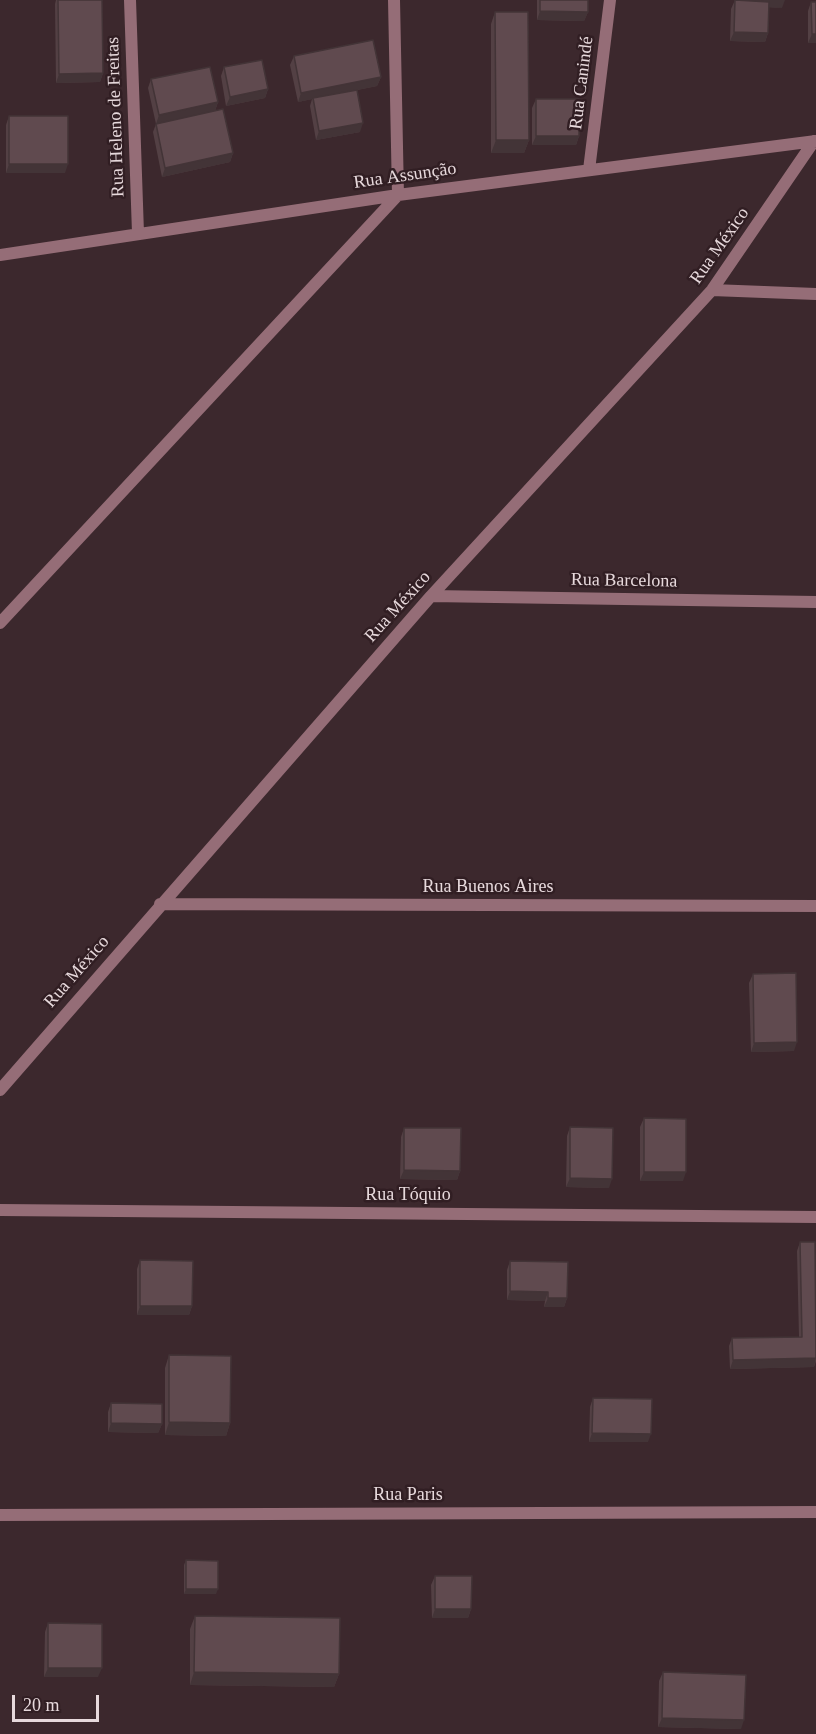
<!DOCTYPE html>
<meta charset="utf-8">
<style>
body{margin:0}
#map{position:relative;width:816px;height:1734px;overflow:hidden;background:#3c282d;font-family:Georgia,serif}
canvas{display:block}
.scale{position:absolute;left:12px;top:1695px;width:87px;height:27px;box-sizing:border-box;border:3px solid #e7d9dc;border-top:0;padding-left:8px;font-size:18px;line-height:21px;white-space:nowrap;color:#e7d9dc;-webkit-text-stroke:4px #311e23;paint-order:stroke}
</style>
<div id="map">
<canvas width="816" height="1734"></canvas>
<div class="scale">20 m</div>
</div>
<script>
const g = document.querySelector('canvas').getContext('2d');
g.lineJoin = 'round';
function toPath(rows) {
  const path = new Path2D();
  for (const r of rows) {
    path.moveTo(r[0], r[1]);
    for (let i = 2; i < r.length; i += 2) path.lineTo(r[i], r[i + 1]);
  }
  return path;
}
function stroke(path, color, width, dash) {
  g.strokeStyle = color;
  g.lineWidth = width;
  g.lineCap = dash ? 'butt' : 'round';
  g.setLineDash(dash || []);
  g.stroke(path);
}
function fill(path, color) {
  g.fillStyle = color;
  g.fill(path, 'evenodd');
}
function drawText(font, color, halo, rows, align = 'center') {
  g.font = font + ' Georgia,serif';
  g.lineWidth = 5;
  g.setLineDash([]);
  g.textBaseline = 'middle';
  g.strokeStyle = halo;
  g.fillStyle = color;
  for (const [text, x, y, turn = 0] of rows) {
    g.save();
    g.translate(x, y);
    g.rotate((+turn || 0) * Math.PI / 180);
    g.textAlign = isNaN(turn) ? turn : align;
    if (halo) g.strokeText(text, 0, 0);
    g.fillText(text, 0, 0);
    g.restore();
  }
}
const minor = toPath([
 [130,0,138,233],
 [589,170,610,0],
 [0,255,398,195,816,141],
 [712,290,816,294],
 [431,596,816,602],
 [0,623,398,195,394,0],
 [160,904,816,906],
 [0,1090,431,596,712,290,814,141],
 [0,1210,816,1217],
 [0,1515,816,1512]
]);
const wall = toPath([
 [56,0,102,0,103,73,100,82,56,83,55,4],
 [537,0,588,0,588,12,584,21,537,20],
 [735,0,782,8,769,7,768,33,765,42,730,41,731,9],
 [811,2,816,43,808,43,808,11],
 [495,12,529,140,524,153,491,153,491,24],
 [294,56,381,77,377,86,357,90,360,132,316,140,310,106,312,99,298,102,290,65],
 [224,67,268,89,265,98,226,106,221,76],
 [151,79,218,102,215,111,233,153,230,162,162,177,153,132,156,124,148,88],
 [536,99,579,136,576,145,532,145,532,108],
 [9,116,65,173,6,173,6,125],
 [753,974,794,1051,751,1052,749,983],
 [644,1118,683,1181,640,1181,640,1127],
 [570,1127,609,1188,566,1187,567,1136],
 [404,1128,460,1171,457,1180,400,1179,401,1137],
 [800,1242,816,1311,816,1361,814,1367,730,1369,729,1346,732,1338,799,1337,797,1251],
 [140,1260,192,1306,189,1315,137,1315,137,1269],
 [510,1261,567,1298,564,1307,544,1307,545,1301,507,1300,507,1270],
 [169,1355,230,1423,226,1436,165,1435,165,1368],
 [593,1398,648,1442,589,1442,590,1407],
 [111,1403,162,1424,158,1433,108,1432,108,1412],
 [186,1560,216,1594,184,1594,184,1565],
 [435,1576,471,1609,468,1618,432,1618,431,1585],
 [195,1616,339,1674,334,1687,190,1685,190,1629],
 [48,1623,98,1677,44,1677,45,1632],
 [663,1672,741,1729,658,1727,659,1681]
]);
const shadedWall = toPath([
 [738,0,785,0,782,8,736,6],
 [540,11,588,12,584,21,537,20],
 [734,32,768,33,765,42,730,41],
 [812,34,816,34,816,43,808,43],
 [103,73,100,82,56,83,59,74],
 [381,77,377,86,298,102,301,93],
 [268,89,265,98,226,106,230,97],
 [218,102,215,111,156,124,159,115],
 [363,123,360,132,316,140,319,131],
 [536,136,579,136,576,145,532,145],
 [496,140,529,140,524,153,491,153],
 [233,153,230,162,162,177,165,168],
 [9,164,68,164,65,173,6,173],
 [797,1042,794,1051,751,1052,754,1043],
 [404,1170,460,1171,457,1180,400,1179],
 [644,1172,686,1172,683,1181,640,1181],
 [570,1178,612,1179,609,1188,566,1187],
 [510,1291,548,1292,545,1301,507,1300],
 [548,1298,567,1298,564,1307,544,1307],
 [140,1306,192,1306,189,1315,137,1315],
 [816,1358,814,1367,730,1369,733,1360],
 [169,1422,230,1423,226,1436,165,1435],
 [111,1423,162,1424,158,1433,108,1432],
 [592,1433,651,1434,648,1442,589,1442],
 [186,1589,218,1589,216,1594,184,1594],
 [435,1609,471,1609,468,1618,432,1618],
 [48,1668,102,1668,98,1677,44,1677],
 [194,1672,339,1674,334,1687,190,1685],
 [662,1718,744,1720,741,1729,658,1727]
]);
const building = toPath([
 [58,0,102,0,103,73,59,74,58,0],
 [540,0,588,0,588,12,540,11,540,0],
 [735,0,769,2,768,33,734,32,735,0],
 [811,2,816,2,816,34,812,34,811,2],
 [495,12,528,12,529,140,496,140,495,12],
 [373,40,381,77,301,93,294,56,373,40],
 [262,60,268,89,230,97,224,67,262,60],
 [210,67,218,102,159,115,151,79,210,67],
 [357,90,363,123,319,131,313,98,357,90],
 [536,99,579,99,579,136,536,136,536,99],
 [223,109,233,153,165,168,156,124,223,109],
 [9,116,68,116,68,164,9,164,9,116],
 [796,973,797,1042,754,1043,753,974,796,973],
 [644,1118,686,1119,686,1172,644,1172,644,1118],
 [570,1127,613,1128,612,1179,570,1178,570,1127],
 [404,1128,461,1128,460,1171,404,1170,404,1128],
 [800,1242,815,1242,816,1358,733,1360,732,1338,802,1337,800,1242],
 [140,1260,193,1261,192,1306,140,1306,140,1260],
 [510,1261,568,1262,567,1298,548,1298,548,1292,510,1291,510,1261],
 [169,1355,231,1356,230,1423,169,1422,169,1355],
 [593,1398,652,1399,651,1434,592,1433,593,1398],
 [111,1403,162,1404,162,1424,111,1423,111,1403],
 [186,1560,218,1561,218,1589,186,1589,186,1560],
 [435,1576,472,1576,471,1609,435,1609,435,1576],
 [195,1616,340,1618,339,1674,194,1672,195,1616],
 [48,1623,102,1624,102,1668,48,1668,48,1623],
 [663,1672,746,1675,744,1720,662,1718,663,1672]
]);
const streetNames = [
 ["Rua Canindé",582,83,-83],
 ["Rua Heleno de Freitas",116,117,-92],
 ["Rua Assunção",405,176,-8],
 ["Rua México",720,246,-55],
 ["Rua Barcelona",624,581,1],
 ["Rua México",398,607,-48],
 ["Rua Buenos Aires",488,887],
 ["Rua México",77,972,-49],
 ["Rua Tóquio",408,1195],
 ["Rua Paris",408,1495]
];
stroke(minor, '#956d77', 12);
fill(wall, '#534044');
fill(shadedWall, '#433437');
fill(building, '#604a4f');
stroke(building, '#433437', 1.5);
drawText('18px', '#e7d9dc', '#311e23', streetNames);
</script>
